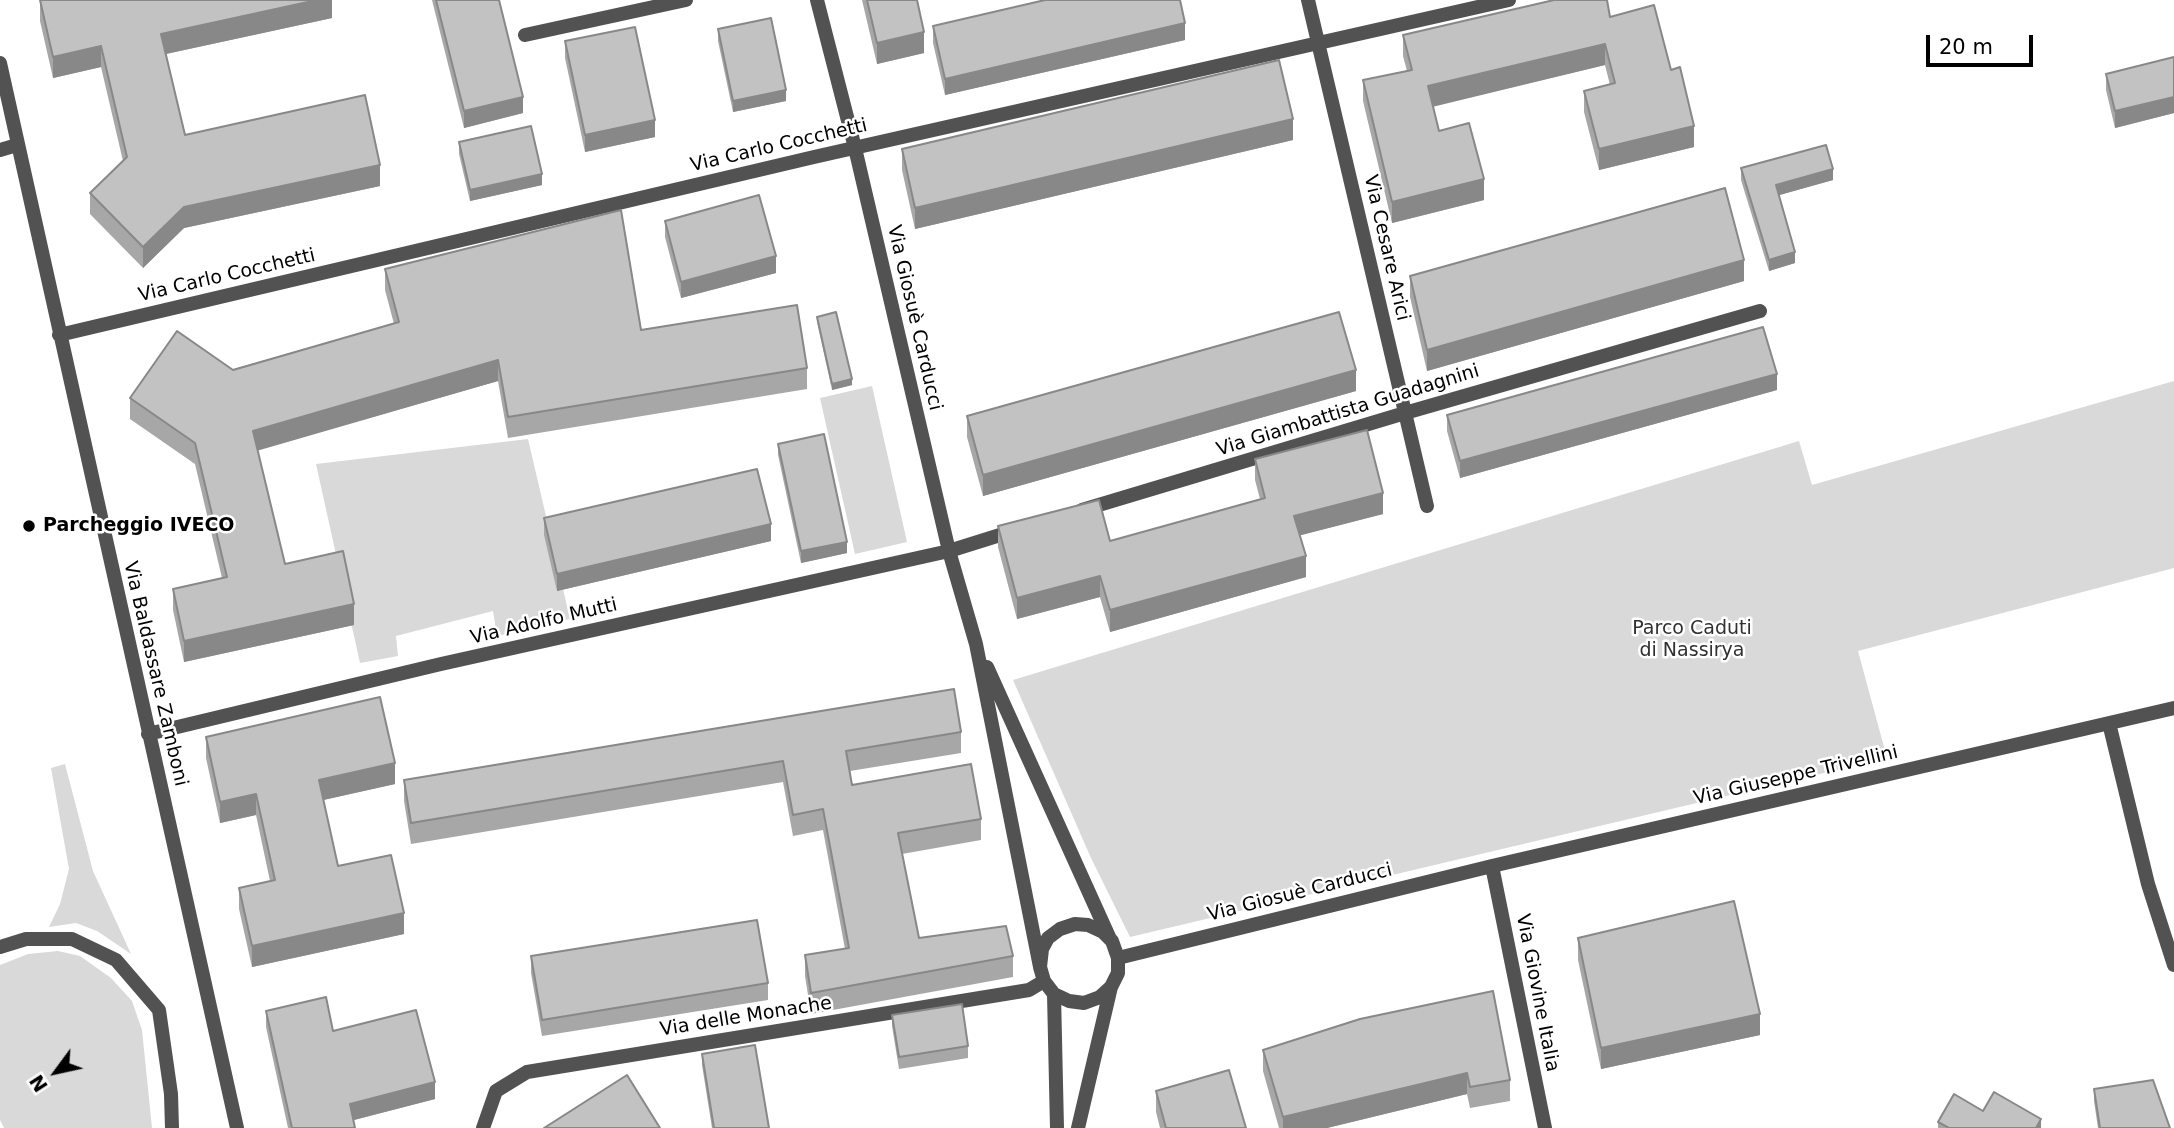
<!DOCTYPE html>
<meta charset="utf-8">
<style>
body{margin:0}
#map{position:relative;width:2174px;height:1128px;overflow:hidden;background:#fff;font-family:"DejaVu Sans",sans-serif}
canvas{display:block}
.north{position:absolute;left:21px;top:1037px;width:70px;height:70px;-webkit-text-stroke:5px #fff;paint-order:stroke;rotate:237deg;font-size:19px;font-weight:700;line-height:28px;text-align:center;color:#000}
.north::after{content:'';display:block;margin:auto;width:24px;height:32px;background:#000;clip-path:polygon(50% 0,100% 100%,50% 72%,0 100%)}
.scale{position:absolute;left:1926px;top:35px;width:107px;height:32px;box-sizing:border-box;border:4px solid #000;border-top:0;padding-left:9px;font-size:21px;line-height:24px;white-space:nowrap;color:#000;-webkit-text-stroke:5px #fff;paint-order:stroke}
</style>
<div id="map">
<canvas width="2174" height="1128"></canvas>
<div class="north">N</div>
<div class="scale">20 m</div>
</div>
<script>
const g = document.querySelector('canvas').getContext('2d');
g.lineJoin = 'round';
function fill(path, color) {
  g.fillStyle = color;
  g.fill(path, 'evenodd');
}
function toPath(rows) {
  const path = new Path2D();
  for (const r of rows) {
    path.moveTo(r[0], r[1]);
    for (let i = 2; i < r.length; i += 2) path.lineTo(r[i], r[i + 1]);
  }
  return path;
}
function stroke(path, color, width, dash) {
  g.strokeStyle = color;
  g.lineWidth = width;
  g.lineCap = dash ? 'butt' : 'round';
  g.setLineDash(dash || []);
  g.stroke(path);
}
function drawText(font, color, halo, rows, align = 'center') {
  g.font = font + ' "DejaVu Sans",sans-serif';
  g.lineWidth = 5;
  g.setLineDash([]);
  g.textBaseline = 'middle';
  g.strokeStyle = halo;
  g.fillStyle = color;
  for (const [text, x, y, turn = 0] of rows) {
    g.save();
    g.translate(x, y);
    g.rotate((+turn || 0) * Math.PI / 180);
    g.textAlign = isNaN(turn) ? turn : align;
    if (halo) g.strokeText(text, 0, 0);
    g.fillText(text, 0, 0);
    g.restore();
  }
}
const green = toPath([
 [2174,381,2174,568,1858,651,1887,758,1130,937,1091,858,1013,680,1799,441,1812,485],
 [872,386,907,542,855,554,820,398],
 [528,439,570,619,497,636,493,611,396,636,398,656,360,663,316,464],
 [65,764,93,871,131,954,97,931,76,923,49,927,60,904,69,869,51,768],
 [58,951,80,956,111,978,132,1001,142,1030,152,1128,4,1128,0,1120,0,965,28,954]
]);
const lane = toPath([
 [0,150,17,145],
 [0,947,26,939,72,939,116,960,159,1010,171,1094,172,1128]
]);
const street = toPath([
 [817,0,855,148,949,551,976,644,1040,967,1044,981,1054,994,1069,1001,1084,1003,1100,997,1111,987,1118,973,1118,958,1112,941,1103,932,1088,925,1075,924,1060,929,1048,938,1042,949,1040,967],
 [1308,0,1427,506],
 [525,35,686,0],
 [0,63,237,1128],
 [59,335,814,157,1509,0],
 [1082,510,1405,413,1760,311],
 [987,667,1110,939],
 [2109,723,2148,884,2174,965],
 [148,734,441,664,949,551,1016,530],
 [1492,866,1545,1128],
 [1118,958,1492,866,2174,708],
 [1054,994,1057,1128],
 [483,1128,496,1091,527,1072,1029,990,1044,981],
 [1078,1128,1111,987]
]);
const wall = toPath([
 [40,0,332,0,332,18,166,54,185,135,380,186,184,228,143,268,90,214,90,193,123,161,101,67,53,78,40,21],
 [432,0,499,0,523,113,464,128],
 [862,0,917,0,924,53,877,64],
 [1610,17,1671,70,1694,147,1599,170,1584,112,1584,91,1610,85,1605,65,1433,106,1439,131,1484,200,1392,223,1363,101,1363,80,1407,71,1403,56,1403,35],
 [933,26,1185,40,945,95,933,43],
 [718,29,786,101,733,112,718,41],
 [565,41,655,137,585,152,565,58],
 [2174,57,2174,113,2115,128,2106,90,2106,74],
 [1293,140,915,229,902,170,902,149],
 [459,142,542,185,470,201,459,154],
 [1741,168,1833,180,1779,195,1795,263,1769,271,1741,180],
 [665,221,776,273,681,298,665,237],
 [385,269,807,368,807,389,508,438,498,381,257,450,285,564,354,625,184,662,173,610,173,589,222,578,195,464,130,419,130,398,394,324,385,290],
 [1410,276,1744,281,1427,371,1410,297],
 [817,317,852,385,832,390,817,322],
 [1777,390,1460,478,1447,431,1447,415],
 [1356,391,983,496,967,437,967,416],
 [778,444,847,553,801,563,778,455],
 [1255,459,1383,514,1300,535,1306,577,1110,632,1100,597,1017,619,998,547,998,526,1110,541,1260,499,1255,480],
 [544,518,771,541,557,591,544,535],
 [961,732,961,753,850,771,852,785,981,819,981,840,902,854,919,938,1013,956,1013,977,811,1014,805,976,805,955,845,949,823,830,793,836,783,782,411,844,404,801,404,780],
 [206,737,395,784,323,800,338,866,404,934,252,967,239,909,239,888,270,881,256,815,220,823,206,758],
 [1578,938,1760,1035,1601,1069,1578,960],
 [531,956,768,983,768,1000,542,1036,531,973],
 [266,1011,333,1031,435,1099,354,1120,355,1128,288,1128,266,1027],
 [892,1015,968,1046,968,1058,899,1069,892,1026],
 [1263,1050,1510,1080,1510,1101,1470,1108,1467,1094,1327,1128,1279,1128,1263,1071],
 [702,1054,769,1128,712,1128,702,1065],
 [2094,1089,2170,1128,2098,1128,2094,1101],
 [1156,1091,1246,1128,1160,1128,1156,1112],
 [1983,1111,2041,1128,1938,1128,1938,1122]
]);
const shadedWall = toPath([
 [317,0,332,0,332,18,161,55,161,34],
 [1185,23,1185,40,945,95,945,79],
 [924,32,924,53,877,64,877,43],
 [1605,44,1605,65,1428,108,1428,86],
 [101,46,101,67,53,78,53,57],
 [786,90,786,101,733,112,733,101],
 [523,97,523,113,464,128,464,111],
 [2174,97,2174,113,2115,128,2115,111],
 [1293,119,1293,140,915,229,915,208],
 [655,120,655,137,585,152,585,135],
 [1694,126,1694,147,1599,170,1599,149],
 [380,165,380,186,184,228,143,268,143,247,184,207],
 [1833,169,1833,180,1776,196,1776,185],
 [542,174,542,185,470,201,470,190],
 [1484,179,1484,200,1392,223,1392,202],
 [1795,252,1795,263,1769,271,1769,260],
 [776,256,776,273,681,298,681,282],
 [1744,260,1744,281,1427,371,1427,350],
 [498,360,498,381,253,452,253,431],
 [1356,370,1356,391,983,496,983,475],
 [1777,374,1777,390,1460,478,1460,461],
 [852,379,852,385,832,390,832,384],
 [1383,493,1383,514,1294,537,1294,516],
 [771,524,771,541,557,591,557,574],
 [847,542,847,553,801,563,801,551],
 [1306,556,1306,577,1110,632,1110,610],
 [1100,576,1100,597,1017,619,1017,598],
 [354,604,354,625,184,662,184,641],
 [395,763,395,784,319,801,319,780],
 [256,794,256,815,220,823,220,802],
 [404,913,404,934,252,967,252,946],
 [1760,1014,1760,1035,1601,1069,1601,1048],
 [1467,1073,1467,1094,1327,1128,1283,1128,1283,1117],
 [435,1082,435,1099,350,1121,350,1104],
 [2041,1119,2041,1128,2036,1128]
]);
const building = toPath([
 [40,0,317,0,161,34,185,135,365,95,380,165,184,207,143,247,90,193,127,157,101,46,53,57,40,0],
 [436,0,499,0,523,97,464,111,436,0],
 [867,0,917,0,924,32,877,43,867,0],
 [1045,0,1180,0,1185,23,945,79,933,26,1045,0],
 [1554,0,1607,0,1610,17,1654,5,1671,70,1680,67,1694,126,1599,149,1584,91,1615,83,1605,44,1428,86,1439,131,1469,123,1484,179,1392,202,1363,80,1412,70,1403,35,1554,0],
 [771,18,786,90,733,101,718,29,771,18],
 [635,27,655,120,585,135,565,41,635,27],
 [2174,57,2174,97,2115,111,2106,74,2174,57],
 [1279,60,1293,119,915,208,902,149,1279,60],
 [531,126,542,174,470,190,459,142,531,126],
 [1826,145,1833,169,1776,185,1795,252,1769,260,1741,168,1826,145],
 [1725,188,1744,260,1427,350,1410,276,1725,188],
 [759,195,776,256,681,282,665,221,759,195],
 [621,210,641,330,797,305,807,368,508,417,498,360,253,431,285,564,343,551,354,604,184,641,173,589,227,577,195,443,130,398,177,331,233,370,399,322,385,269,621,210],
 [836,312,852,379,832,384,817,317,836,312],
 [1339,312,1356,370,983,475,967,416,1339,312],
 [1763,327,1777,374,1460,461,1447,415,1763,327],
 [1367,430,1383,493,1294,516,1306,556,1110,610,1100,576,1017,598,998,526,1099,500,1110,541,1265,498,1255,459,1367,430],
 [824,434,847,542,801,551,778,444,824,434],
 [757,469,771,524,557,574,544,518,757,469],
 [954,689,961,732,846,751,852,785,971,764,981,819,898,833,919,938,1006,926,1013,956,811,993,805,955,849,948,823,809,793,815,783,761,411,823,404,780,954,689],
 [380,697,395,763,319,780,338,866,391,855,404,913,252,946,239,888,275,880,256,794,220,802,206,737,380,697],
 [1734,901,1760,1014,1601,1048,1578,938,1734,901],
 [757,920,768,983,542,1020,531,956,757,920],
 [1493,991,1510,1080,1470,1087,1467,1073,1283,1117,1263,1050,1360,1019,1493,991],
 [326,997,333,1031,416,1010,435,1082,350,1104,355,1128,292,1128,266,1011,326,997],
 [962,1004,968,1046,899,1057,892,1015,962,1004],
 [755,1045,769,1128,714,1128,702,1054,755,1045],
 [1229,1070,1246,1128,1166,1128,1156,1091,1229,1070],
 [627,1075,660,1128,544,1128,627,1075],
 [2153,1080,2170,1128,2100,1128,2094,1089,2153,1080],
 [1994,1092,2041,1119,2036,1128,1949,1128,1938,1122,1954,1094,1983,1111,1994,1092]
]);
const markers = [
 [29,526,7,"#000"]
];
const streetNames = [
 ["Via Carlo Cocchetti",779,146,-13],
 ["Via Cesare Arici",1386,248,77],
 ["Via Carlo Cocchetti",227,276,-13],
 ["Via Giosuè Carducci",914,318,77],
 ["Via Giambattista Guadagnini",1348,411,-17],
 ["Via Adolfo Mutti",544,622,-13],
 ["Via Baldassare Zamboni",155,674,77],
 ["Via Giuseppe Trivellini",1796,776,-13],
 ["Via Giosuè Carducci",1300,893,-14],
 ["Via Giovine Italia",1537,993,79],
 ["Via delle Monache",746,1017,-9]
];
const poiNames = [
 ["Parcheggio IVECO",43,526]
];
const parkNames = [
 ["Parco Caduti",1692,629],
 ["di Nassirya",1692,651]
];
fill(green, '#d9d9d9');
stroke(lane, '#525252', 14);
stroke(street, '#525252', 14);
fill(wall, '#a7a7a7');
fill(shadedWall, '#888');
fill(building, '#c2c2c2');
stroke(building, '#888', 2);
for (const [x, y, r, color] of markers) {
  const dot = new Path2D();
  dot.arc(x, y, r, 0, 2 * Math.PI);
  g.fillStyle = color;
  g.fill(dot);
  stroke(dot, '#fff', 2.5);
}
drawText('19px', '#000', '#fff', streetNames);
drawText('bold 19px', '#000', '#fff', poiNames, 'left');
drawText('19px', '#303030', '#fff', parkNames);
</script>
